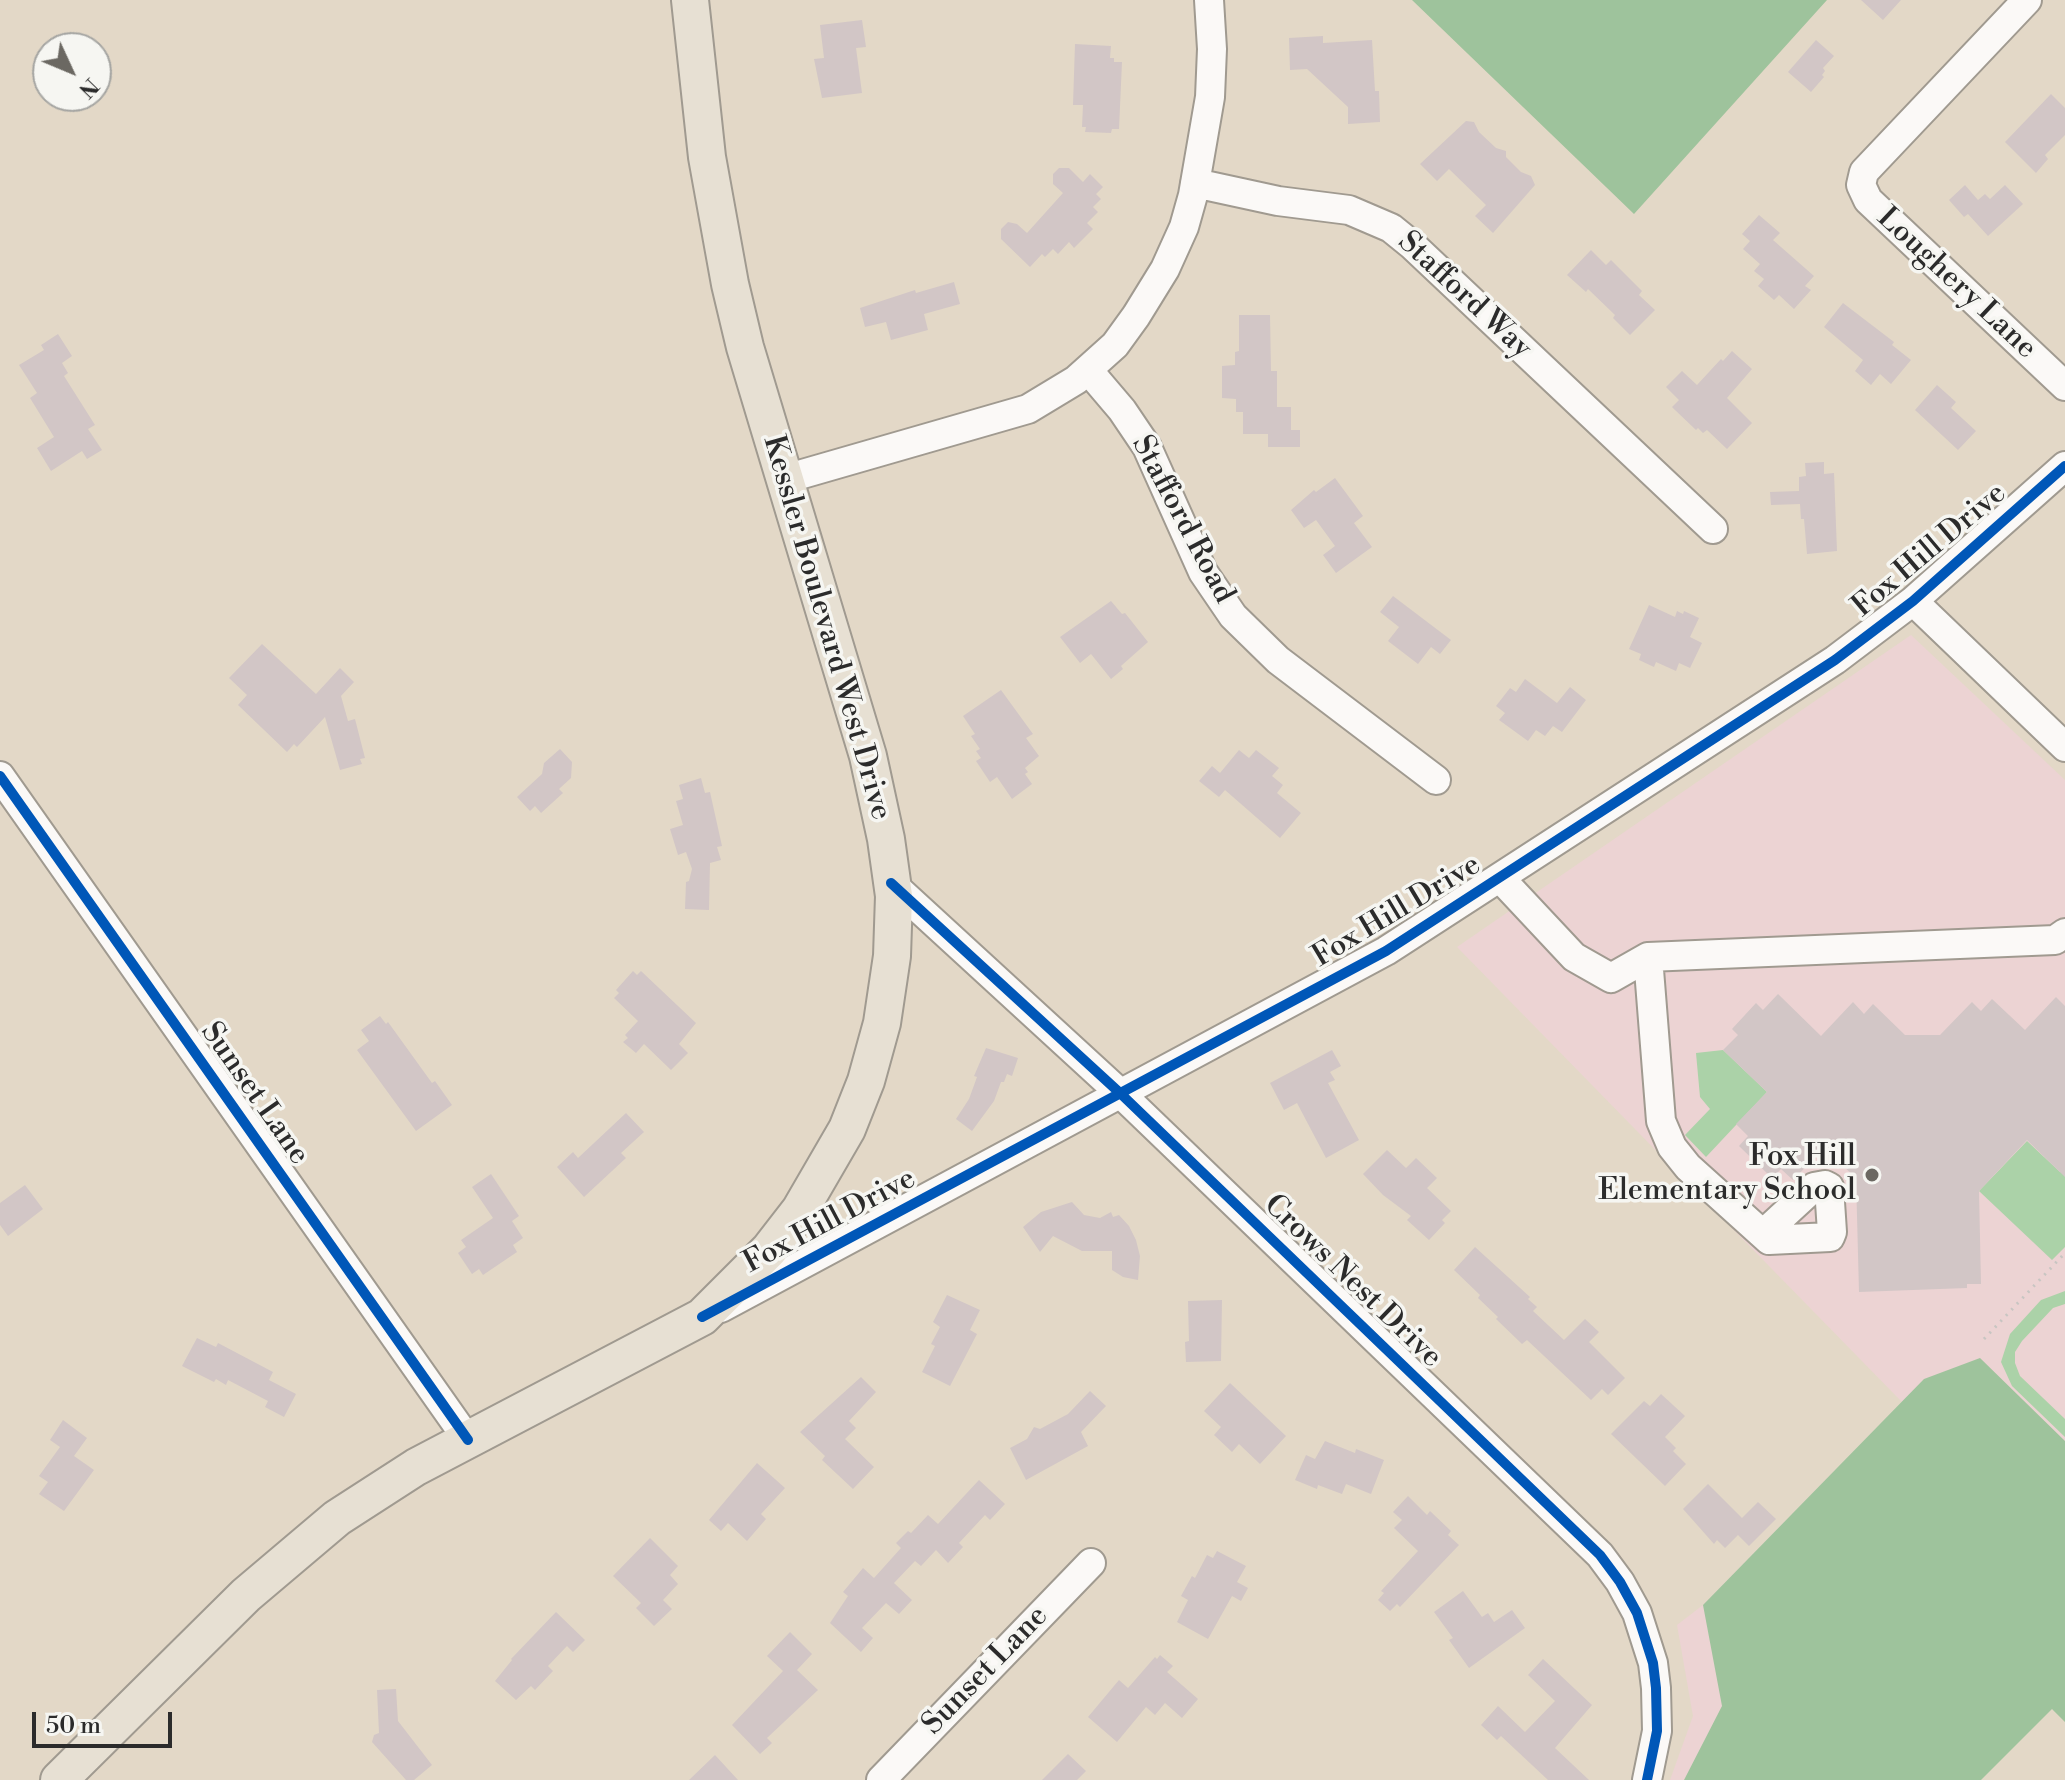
<!DOCTYPE html>
<style>
body{margin:0}
#map{position:relative;width:2065px;height:1780px;overflow:hidden;background:#e3d8c7;font-family:"Libre Bodoni",serif}
canvas{display:block}
.north{position:absolute;left:32px;top:32px;width:80px;height:80px;box-sizing:border-box;background:#f6f6f2;border:2px solid #a5a5a2;border-radius:50%;rotate:134deg;font-size:22px;font-weight:700;line-height:32px;text-align:center;color:#2b2b2b}
.north::after{content:'';display:block;margin:auto;width:28px;height:36px;background:#6b6862;clip-path:polygon(50% 0,100% 100%,50% 72%,0 100%)}
.scale{position:absolute;left:32px;top:1712px;width:140px;height:36px;box-sizing:border-box;border:4px solid #2b2b2b;border-top:0;padding-left:10px;font-size:24px;line-height:28px;white-space:nowrap;color:#2b2b2b;-webkit-text-stroke:6px #f6f6f2;paint-order:stroke}
</style>
<div id="map">
<canvas width="2065" height="1780"></canvas>
<div class="north">N</div>
<div class="scale">50 m</div>
</div>
<script>
const g = document.querySelector('canvas').getContext('2d');
g.lineJoin = 'round';
function fill(path, color) {
  g.fillStyle = color;
  g.fill(path, 'evenodd');
}
function toPath(rows) {
  const path = new Path2D();
  for (const r of rows) {
    path.moveTo(r[0], r[1]);
    for (let i = 2; i < r.length; i += 2) path.lineTo(r[i], r[i + 1]);
  }
  return path;
}
function stroke(path, color, width, dash) {
  g.strokeStyle = color;
  g.lineWidth = width;
  g.lineCap = dash ? 'butt' : 'round';
  g.setLineDash(dash || []);
  g.stroke(path);
}
function drawText(font, color, halo, rows, align = 'center') {
  g.font = font + ' "Libre Bodoni",serif';
  g.lineWidth = 7;
  g.setLineDash([]);
  g.textBaseline = 'middle';
  g.strokeStyle = halo;
  g.fillStyle = color;
  for (const [text, x, y, turn = 0] of rows) {
    g.save();
    g.translate(x, y);
    g.rotate((+turn || 0) * Math.PI / 180);
    g.textAlign = isNaN(turn) ? turn : align;
    if (halo) g.strokeText(text, 0, 0);
    g.fillText(text, 0, 0);
    g.restore();
  }
}
const built = toPath([
 [1911,635,2065,780,2065,1686,1975,1780,1670,1780,1693,1716,1677,1625,1703,1605,1902,1402,1457,947]
]);
const green = toPath([
 [1723,1050,1767,1092,1706,1157,1685,1135,1710,1109,1700,1097,1696,1053],
 [2027,1141,2060,1172,2065,1166,2065,1247,2052,1260,1979,1191],
 [2065,1291,2065,1304,2053,1308,2022,1341,2015,1352,2015,1363,2020,1376,2065,1419,2065,1437,2012,1386,2001,1362,2010,1334,2041,1300]
]);
const forest = toPath([
 [1412,0,1827,0,1634,214],
 [1980,1358,2065,1441,2065,1722,2052,1709,1981,1780,1684,1780,1722,1706,1703,1605,1924,1379]
]);
const building = toPath([
 [1861,0,1901,0,1883,20],
 [862,20,866,47,856,48,862,93,822,98,814,59,824,58,820,25],
 [1323,36,1323,43,1372,40,1375,91,1379,91,1380,122,1348,124,1348,107,1307,69,1290,70,1289,38],
 [1816,40,1834,56,1823,68,1825,71,1822,75,1824,77,1811,92,1788,72],
 [1075,44,1111,46,1110,58,1114,58,1114,62,1122,62,1119,129,1112,129,1111,133,1085,132,1086,127,1082,127,1083,105,1073,105],
 [2051,94,2065,108,2065,135,2045,155,2048,159,2036,173,2005,142],
 [1466,121,1474,122,1479,132,1496,148,1506,151,1506,157,1521,172,1531,176,1535,185,1493,233,1475,216,1486,205,1449,169,1437,181,1420,164],
 [1059,168,1069,168,1083,182,1090,174,1103,187,1096,194,1101,199,1093,207,1098,212,1087,223,1093,229,1074,248,1069,242,1058,254,1053,249,1045,257,1042,254,1030,267,1001,239,1001,229,1008,222,1017,224,1027,233,1063,193,1053,184,1053,174],
 [1965,185,1978,200,1985,194,1990,199,2005,185,2023,204,1988,236,1968,214,1964,217,1949,200],
 [1759,215,1780,233,1773,240,1814,276,1805,286,1811,290,1794,309,1779,295,1774,300,1758,286,1764,279,1754,271,1760,264,1743,249,1750,241,1742,234],
 [1591,250,1606,265,1611,260,1642,291,1639,295,1655,310,1630,335,1613,318,1615,315,1588,289,1586,292,1567,275],
 [954,282,960,304,924,314,928,330,891,340,886,322,865,327,860,308,915,290,916,293],
 [1843,303,1894,342,1892,345,1911,360,1891,384,1880,374,1871,385,1855,371,1863,360,1824,327],
 [1239,315,1270,315,1271,371,1277,371,1277,407,1291,407,1291,430,1300,430,1300,447,1268,447,1268,434,1243,434,1243,412,1236,412,1236,399,1222,398,1222,366,1235,365,1235,352,1239,351],
 [58,334,72,356,62,363,68,373,64,376,95,425,88,429,102,450,87,459,82,451,51,471,37,448,54,437,30,398,37,393,19,365,44,350,41,345],
 [1732,351,1752,369,1727,398,1752,423,1727,449,1707,430,1703,433,1698,428,1696,430,1675,410,1672,407,1679,400,1666,387,1682,371,1697,385,1721,359,1723,361],
 [1937,385,1956,402,1951,408,1976,431,1958,450,1915,410],
 [1824,462,1824,474,1834,473,1837,551,1807,554,1804,519,1801,519,1800,504,1771,505,1770,492,1799,491,1799,477,1806,476,1805,463],
 [1335,478,1363,516,1354,523,1372,547,1336,573,1323,555,1335,546,1316,520,1304,528,1291,510,1314,490,1316,492],
 [1393,596,1451,640,1440,654,1431,647,1418,664,1388,641,1399,627,1380,612],
 [1111,601,1122,614,1125,613,1148,642,1121,666,1123,669,1111,679,1091,654,1080,663,1060,637],
 [1649,605,1675,617,1677,611,1683,614,1684,611,1699,618,1690,637,1702,643,1690,668,1679,663,1676,671,1656,662,1654,667,1639,660,1641,654,1629,649],
 [262,644,316,694,340,668,354,682,341,696,348,721,355,719,365,758,360,759,362,764,340,770,325,717,297,747,294,744,287,752,238,705,247,695,229,678],
 [1525,679,1557,703,1570,687,1586,700,1562,732,1553,726,1545,736,1536,730,1528,741,1499,720,1505,713,1496,706,1510,688,1516,692],
 [1001,690,1033,734,1026,738,1039,756,1025,768,1028,772,1025,774,1032,784,1012,799,997,777,990,782,976,761,981,758,976,751,980,749,971,736,975,734,963,716],
 [560,749,572,762,571,778,559,789,563,793,541,813,535,806,530,811,517,797,542,774,544,763],
 [1239,750,1249,758,1256,750,1279,768,1272,776,1283,785,1277,793,1301,813,1280,838,1225,790,1219,797,1199,781,1212,766,1220,773],
 [701,778,705,793,710,792,722,846,717,847,721,860,710,863,709,910,685,909,686,882,689,881,692,869,686,852,678,855,670,829,683,825,676,801,683,799,679,785],
 [633,971,637,975,641,971,696,1023,679,1044,688,1053,671,1070,644,1044,636,1053,623,1042,628,1038,625,1035,638,1021,614,998,619,993,616,990],
 [1778,994,1821,1036,1853,1002,1864,1014,1873,1004,1905,1035,1940,1035,1972,1002,1981,1011,1992,999,2025,1030,2056,997,2065,1006,2065,1177,2027,1140,1979,1191,1981,1284,1967,1284,1967,1288,1859,1292,1856,1178,1824,1148,1793,1180,1781,1169,1772,1178,1739,1146,1748,1136,1736,1124,1767,1092,1723,1050,1738,1035,1732,1029,1756,1003,1763,1010],
 [380,1016,386,1024,388,1022,432,1083,435,1081,452,1105,416,1131,357,1050,369,1041,361,1030],
 [986,1048,1018,1058,1012,1076,1007,1074,1004,1082,1001,1082,994,1101,972,1131,956,1119,969,1099,977,1077,974,1076],
 [1332,1050,1341,1066,1330,1072,1335,1080,1328,1083,1359,1140,1326,1158,1297,1103,1284,1110,1270,1083],
 [626,1113,644,1132,621,1153,626,1158,584,1197,557,1167,573,1152,578,1158],
 [1387,1150,1406,1168,1416,1158,1437,1178,1427,1188,1451,1211,1442,1220,1445,1223,1429,1240,1407,1220,1411,1216,1383,1195,1363,1174],
 [491,1174,519,1216,512,1221,523,1238,513,1245,517,1252,483,1275,479,1269,472,1274,458,1253,466,1247,461,1240,493,1218,472,1187],
 [25,1185,43,1209,8,1236,0,1225,0,1203],
 [1072,1202,1084,1215,1100,1218,1111,1212,1113,1217,1119,1215,1129,1226,1136,1240,1140,1256,1138,1280,1123,1277,1112,1270,1112,1251,1082,1251,1053,1236,1040,1252,1023,1227,1041,1212],
 [1475,1247,1530,1297,1528,1299,1537,1307,1533,1311,1564,1340,1585,1319,1599,1332,1589,1342,1625,1378,1608,1395,1602,1389,1591,1400,1527,1340,1522,1344,1496,1319,1498,1317,1478,1298,1480,1295,1454,1270],
 [947,1295,980,1310,970,1330,977,1334,950,1386,922,1372,935,1346,931,1344,940,1327,933,1322],
 [1222,1300,1221,1361,1186,1362,1185,1342,1189,1341,1188,1301],
 [197,1338,216,1347,218,1343,273,1372,269,1380,296,1394,284,1417,265,1407,268,1401,228,1380,226,1385,216,1379,214,1382,182,1366],
 [861,1377,876,1392,849,1421,856,1428,845,1439,874,1467,853,1489,822,1460,825,1456,800,1432],
 [1230,1383,1286,1436,1260,1464,1239,1444,1232,1452,1214,1435,1221,1427,1204,1411],
 [1090,1391,1106,1406,1081,1432,1088,1446,1026,1480,1010,1448,1027,1439,1034,1427,1040,1429,1068,1414],
 [1661,1394,1685,1416,1665,1437,1676,1448,1673,1451,1686,1464,1665,1486,1611,1434,1644,1401,1650,1406],
 [63,1420,87,1438,74,1456,94,1470,64,1511,39,1494,48,1482,39,1476,60,1447,50,1440],
 [1325,1441,1355,1453,1356,1449,1384,1460,1371,1494,1346,1484,1342,1494,1318,1485,1317,1489,1295,1480,1306,1455,1315,1459],
 [757,1463,785,1488,761,1514,766,1519,747,1541,728,1523,721,1531,709,1520],
 [979,1480,1005,1504,990,1520,985,1515,959,1543,963,1547,948,1563,936,1550,921,1566,915,1561,894,1583,912,1600,899,1614,886,1603,862,1628,873,1638,861,1652,830,1623,848,1596,843,1592,863,1568,874,1578,901,1548,896,1543,908,1531,911,1533,928,1515,938,1524],
 [1708,1484,1742,1518,1758,1502,1776,1519,1749,1546,1738,1535,1725,1548,1717,1540,1714,1544,1683,1509],
 [1408,1496,1427,1515,1430,1511,1451,1531,1448,1535,1459,1545,1400,1607,1397,1604,1390,1611,1378,1600,1384,1593,1381,1591,1418,1551,1394,1528,1402,1520,1393,1512],
 [650,1538,678,1566,670,1575,678,1584,663,1600,672,1609,654,1626,636,1608,641,1603,613,1576],
 [1217,1551,1246,1566,1237,1582,1248,1588,1241,1601,1232,1596,1208,1639,1177,1622,1188,1600,1181,1596,1192,1576,1195,1578,1207,1555,1213,1558],
 [1463,1591,1482,1617,1488,1613,1494,1622,1512,1610,1525,1628,1469,1668,1449,1640,1453,1638,1434,1612],
 [556,1612,585,1640,573,1652,567,1646,548,1666,553,1671,535,1690,531,1686,516,1700,495,1681,512,1660,511,1659],
 [790,1632,812,1654,797,1670,818,1690,767,1738,772,1743,760,1754,732,1725,783,1671,767,1656],
 [1160,1655,1173,1666,1167,1672,1198,1699,1182,1718,1165,1703,1155,1715,1146,1707,1117,1742,1088,1717,1119,1680,1128,1688,1155,1657,1157,1659],
 [1543,1659,1592,1705,1555,1748,1589,1780,1548,1780,1501,1736,1497,1740,1481,1725,1498,1706,1525,1732,1555,1701,1528,1675],
 [396,1689,398,1721,432,1765,414,1780,406,1780,372,1742,374,1735,379,1733,377,1690],
 [1068,1754,1086,1771,1077,1780,1042,1780],
 [715,1755,738,1780,689,1780]
]);
const path = toPath([
 [1984,1339,2065,1253]
]);
const minor = toPath([
 [2027,0,1864,172,1861,185,1868,200,2065,386],
 [1195,183,1278,201,1349,210,1391,228,1412,245,1713,529],
 [1088,370,1122,410,1147,447,1203,572,1233,616,1278,660,1436,780],
 [785,479,1028,409,1076,380,1115,345,1136,316,1165,269,1184,227,1193,195,1210,97,1212,49,1209,0],
 [1913,601,2065,747],
 [0,776,468,1440],
 [1500,878,1574,957,1611,978,1648,957,2055,940,2065,933],
 [891,883,1121,1094,1600,1555,1620,1582,1637,1613,1653,1663,1656,1688,1657,1731,1647,1780],
 [1648,957,1661,1121,1672,1147,1688,1167,1769,1240,1830,1237,1832,1232,1829,1187,1825,1185,1814,1187,1763,1234],
 [721,1308,1386,951,1835,660,1913,601,2065,466],
 [881,1780,1091,1563]
]);
const major = toPath([
 [59,1780,246,1595,337,1518,416,1467,702,1317,769,1250,800,1210,847,1129,866,1081,882,1023,892,956,894,896,886,839,868,756,745,347,730,284,707,157,690,0]
]);
const cycleway = toPath([
 [0,776,468,1440],
 [891,883,1121,1094,1600,1555,1620,1582,1637,1613,1653,1663,1656,1688,1657,1731,1647,1780],
 [702,1317,1386,951,1835,660,1913,601,2065,466]
]);
const markers = [
 [1872,1175,8,"#6b6862"]
];
const streetNames = [
 ["Loughery Lane",1956,284,43],
 ["Stafford Way",1464,296,43],
 ["Stafford Road",1182,520,62],
 ["Fox Hill Drive",1930,551,-40],
 ["Kessler Boulevard West Drive",826,628,74],
 ["Fox Hill Drive",1397,912,-31],
 ["Sunset Lane",254,1094,55],
 ["Fox Hill Drive",830,1222,-28],
 ["Crows Nest Drive",1352,1282,44],
 ["Sunset Lane",986,1671,-46]
];
const poiNames = [
 ["Fox Hill",1856,1158],
 ["Elementary School",1856,1192]
];
fill(built, '#ecd3d3');
fill(green, '#abd2a8');
fill(forest, '#9ec39c');
fill(building, '#d2c6c6');
stroke(minor, '#a09a90', 32);
stroke(major, '#a09a90', 40);
stroke(path, '#c8c5c2', 3, [2, 6]);
stroke(minor, '#fbf9f7', 28);
stroke(major, '#e7e0d3', 36);
stroke(cycleway, '#0057b8', 10);
for (const [x, y, r, color] of markers) {
  const dot = new Path2D();
  dot.arc(x, y, r, 0, 2 * Math.PI);
  g.fillStyle = color;
  g.fill(dot);
  stroke(dot, '#f6f6f2', 3);
}
drawText('30px', '#2b2b2b', '#f6f6f2', streetNames);
drawText('30px', '#2b2b2b', '#f6f6f2', poiNames, 'right');
</script>
